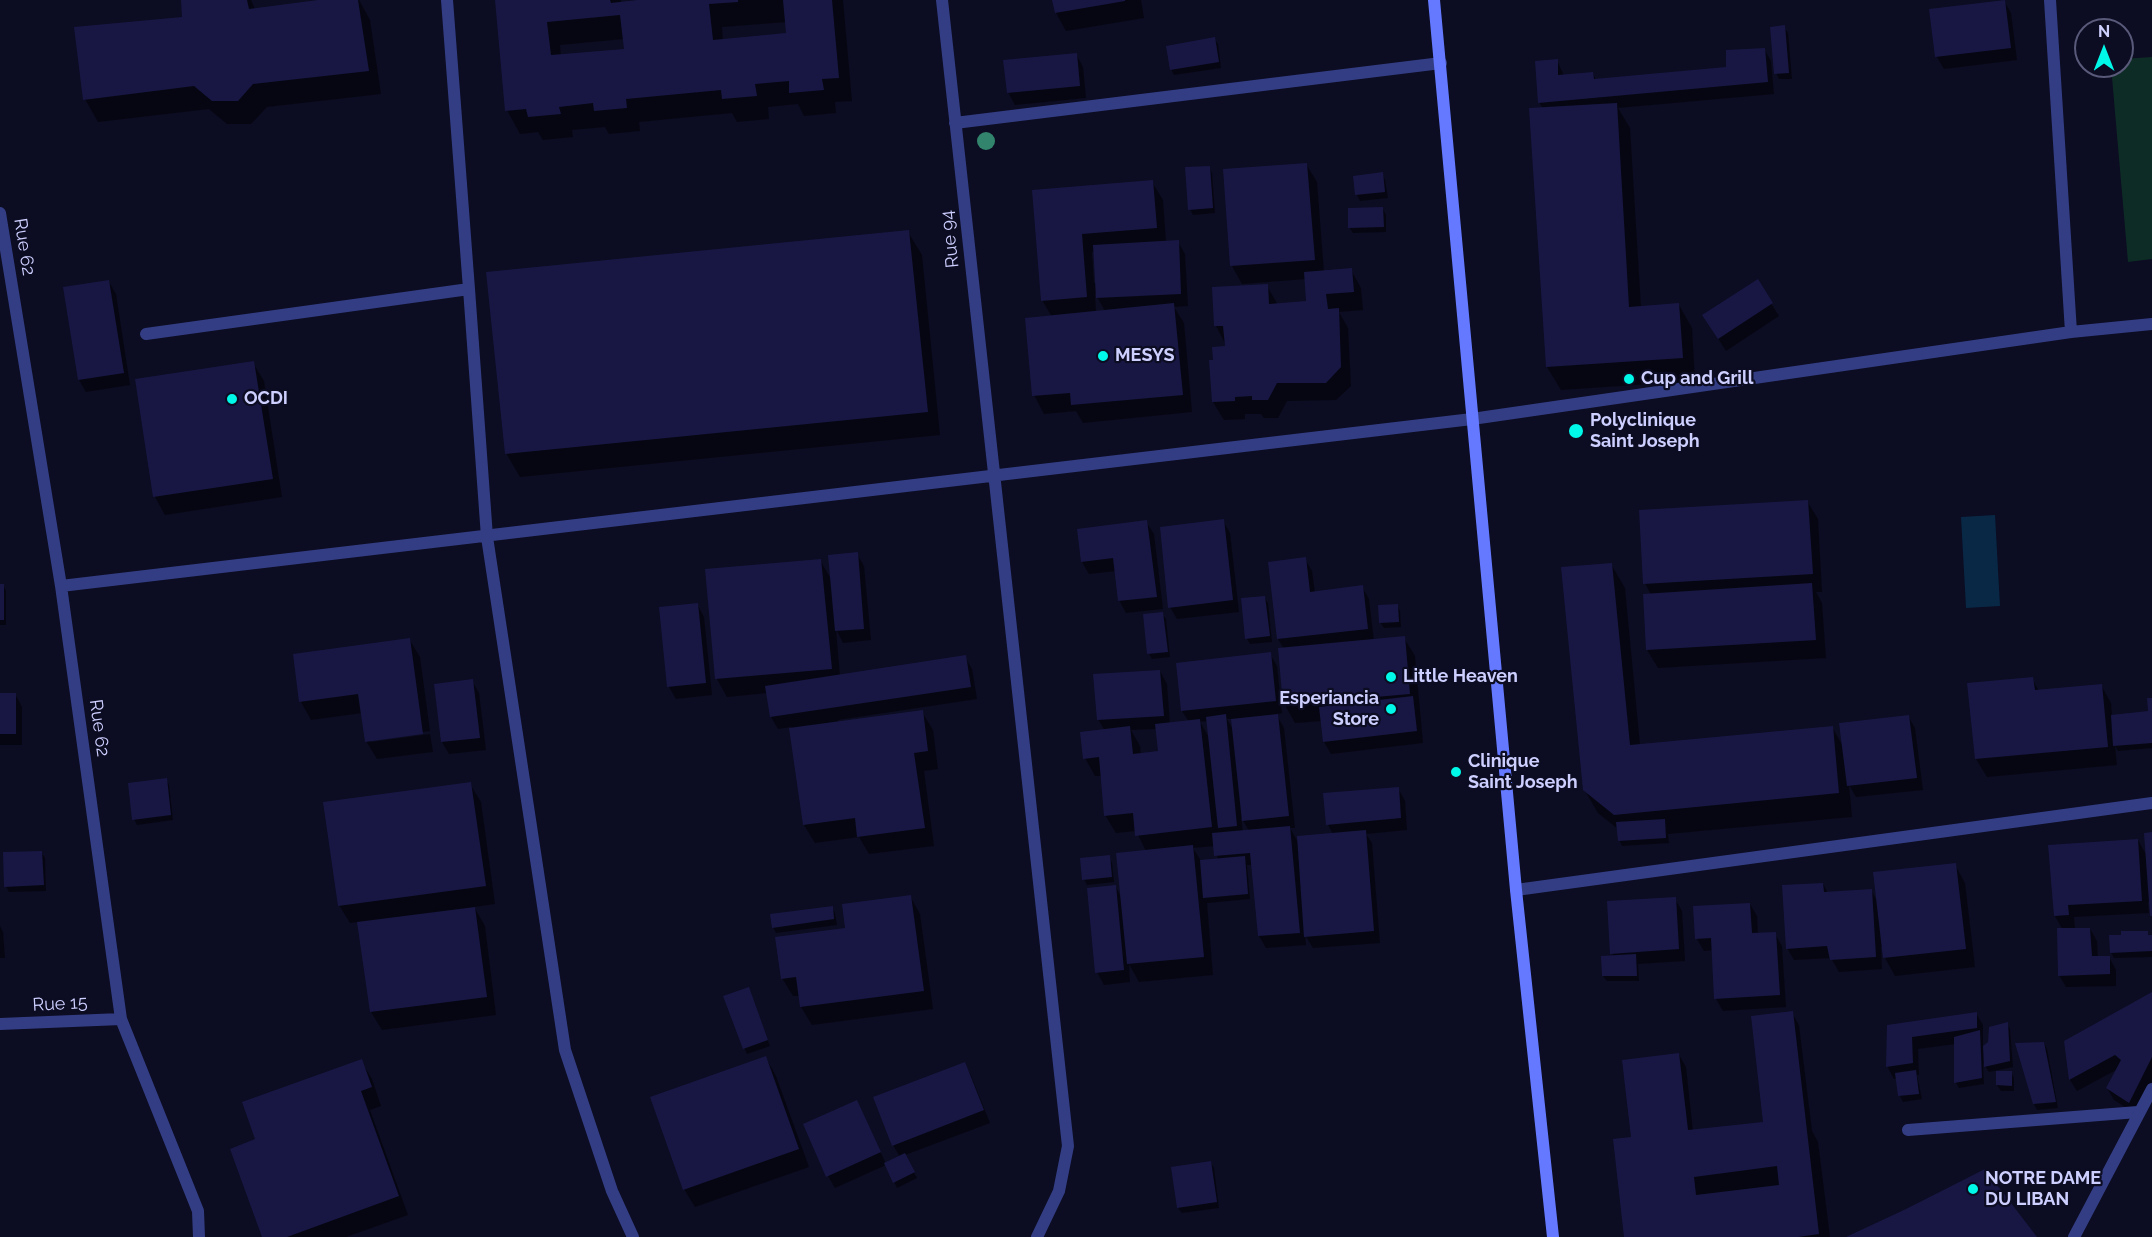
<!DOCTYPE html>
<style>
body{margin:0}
#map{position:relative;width:2152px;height:1237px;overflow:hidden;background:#0c0c22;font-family:Raleway,sans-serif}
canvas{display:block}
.north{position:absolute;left:2074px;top:18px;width:60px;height:60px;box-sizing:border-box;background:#0c0c22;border:2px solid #595a7a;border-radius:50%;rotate:0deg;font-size:16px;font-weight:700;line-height:24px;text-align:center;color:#cdcfff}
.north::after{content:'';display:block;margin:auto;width:21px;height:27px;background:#00f8e8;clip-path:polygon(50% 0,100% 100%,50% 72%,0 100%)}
</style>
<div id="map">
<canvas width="2152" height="1237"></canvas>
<div class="north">N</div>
</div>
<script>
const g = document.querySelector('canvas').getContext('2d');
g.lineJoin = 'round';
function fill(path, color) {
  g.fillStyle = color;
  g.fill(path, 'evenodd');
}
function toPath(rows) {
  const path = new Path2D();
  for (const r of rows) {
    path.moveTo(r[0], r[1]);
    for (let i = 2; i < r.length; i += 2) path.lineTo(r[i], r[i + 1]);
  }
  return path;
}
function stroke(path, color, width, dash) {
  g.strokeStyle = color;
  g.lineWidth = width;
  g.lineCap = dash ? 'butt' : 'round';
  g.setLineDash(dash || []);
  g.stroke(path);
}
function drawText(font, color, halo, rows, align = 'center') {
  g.font = font + ' Raleway,sans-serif';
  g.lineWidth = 4.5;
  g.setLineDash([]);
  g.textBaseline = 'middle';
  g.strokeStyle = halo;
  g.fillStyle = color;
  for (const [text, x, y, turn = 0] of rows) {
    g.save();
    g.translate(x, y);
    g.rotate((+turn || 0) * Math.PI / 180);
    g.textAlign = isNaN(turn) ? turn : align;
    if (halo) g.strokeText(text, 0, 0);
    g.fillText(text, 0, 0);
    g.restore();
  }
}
const green = toPath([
 [2152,57,2152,259,2128,262,2111,66,2122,66,2122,59]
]);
const water = toPath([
 [1995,515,2000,606,1966,608,1961,517]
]);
const shadow = toPath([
 [182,0,251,0,255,9,330,0,359,0,370,20,381,94,267,107,251,124,227,124,209,109,98,122,85,99,183,19],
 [496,0,621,0,621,3,638,0,843,0,852,101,835,102,836,113,804,116,798,104,768,107,769,119,737,122,732,113,639,122,640,131,609,134,605,127,572,130,573,137,543,140,538,132,520,134,507,110],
 [787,22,788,34,723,41,722,27],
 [624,39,625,50,561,56,560,45],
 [1054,0,1141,0,1144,18,1066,31,1056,13],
 [2004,1,2011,13,2017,60,1944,69,1937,57,1930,11],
 [1784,27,1788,33,1792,79,1779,79,1776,73],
 [1214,39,1218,44,1221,68,1174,75,1171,69],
 [1764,49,1771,61,1774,94,1618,108,1630,128,1641,307,1679,305,1692,328,1695,381,1561,390,1547,367,1543,109,1539,102,1557,60,1564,76,1592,73,1596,80,1728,69],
 [1076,54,1083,67,1086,98,1015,105,1008,92],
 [1306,164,1317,182,1324,272,1351,270,1361,288,1363,310,1339,312,1348,328,1351,386,1336,400,1287,401,1278,418,1264,418,1261,414,1245,414,1245,419,1224,420,1213,402,1211,362,1215,362,1227,347,1216,326,1267,286,1278,305,1308,303,1306,279,1242,284,1232,266,1225,170],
 [1209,167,1212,173,1215,213,1193,215,1190,209],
 [1382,174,1385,180,1388,198,1360,201,1357,195,1355,177],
 [1152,182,1163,200,1166,242,1178,242,1185,254,1188,306,1174,307,1184,323,1192,412,1083,423,1076,411,1044,414,1034,395,1052,317,1042,300,1034,191],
 [1092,252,1095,252,1097,282,1094,283],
 [1095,293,1105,311,1096,312],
 [1383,209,1386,215,1386,232,1353,233,1349,227],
 [908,232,922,255,940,435,520,477,506,453],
 [1757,281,1779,316,1726,351,1704,316],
 [109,282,116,294,130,385,86,392,79,380],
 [253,363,264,381,282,497,165,515,155,497],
 [1807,501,1818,519,1822,592,1816,592,1822,603,1826,658,1658,668,1647,650,1651,595,1645,583],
 [1223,521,1230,533,1239,612,1177,619,1170,607],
 [1146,522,1154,534,1163,609,1126,613,1119,600,1116,571,1089,574,1082,562],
 [857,554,864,566,871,640,843,643,836,629,840,676,965,657,972,669,977,699,838,720,839,723,922,712,933,730,938,769,924,771,934,846,869,854,859,837,815,843,804,825,791,727,778,729,771,717,768,693,727,697,717,679,820,560,832,581],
 [1305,559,1312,571,1315,593,1362,587,1369,599,1374,641,1404,638,1415,656,1423,743,1331,754,1324,742,1322,721,1295,723,1285,705,1279,650,1284,649,1278,639],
 [1611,564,1625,588,1640,745,1832,727,1844,748,1908,716,1915,728,1923,790,1856,797,1849,785,1852,817,1668,834,1669,843,1622,846,1619,840,1618,829,1598,813,1584,789],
 [0,585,3,585,6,591,6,625,0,625],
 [1264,597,1268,603,1272,642,1250,644,1247,639],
 [697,604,704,617,712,695,676,699,669,687],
 [1397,605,1400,611,1401,627,1384,628,1380,622],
 [1162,614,1166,619,1170,657,1152,659,1149,654],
 [409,639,420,657,430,731,371,739,371,742,430,734,433,752,377,759,366,741,362,713,311,720,301,702],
 [1270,654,1277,666,1282,713,1276,714,1284,728,1295,828,1290,828,1299,844,1333,834,1328,825,1398,788,1405,801,1407,830,1366,834,1372,843,1380,943,1313,948,1305,935,1306,945,1266,948,1259,936,1253,865,1247,865,1250,899,1207,903,1213,975,1139,982,1129,964,1130,982,1104,985,1097,972,1116,887,1122,899,1146,851,1136,831,1116,833,1105,815,1102,776,1095,776,1085,758,1105,731,1098,719,1160,671,1167,684,1170,724,1189,722,1182,711],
 [1227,719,1232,719,1234,731],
 [1208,721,1210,739,1200,722],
 [1157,729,1160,753,1141,755,1140,746,1131,730],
 [1241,817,1249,831,1243,832],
 [1215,846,1218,860,1201,861,1193,848],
 [2032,679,2039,691,2101,685,2111,703,2112,716,2150,713,2152,699,2152,748,2118,751,2115,746,2117,765,1987,777,1976,759],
 [472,681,479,693,486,750,449,754,442,742],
 [0,694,15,694,22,707,22,745,0,745],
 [166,779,169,785,173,820,137,825,134,819],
 [470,784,481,802,495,904,474,907,485,926,496,1015,382,1030,371,1012,359,922,350,923,339,905],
 [2152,834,2152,916,2151,902,2148,902,2149,913,2074,917,2075,929,2090,929,2097,941,2098,958,2109,957,2116,970,2116,986,2066,987,2059,975,2063,930,2055,916,2050,846,2138,840,2148,858],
 [41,852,45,858,46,891,9,892,6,886],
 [1109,857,1112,863,1114,882,1087,885,1084,879],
 [1955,865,1965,883,1975,967,1895,976,1885,958,1883,947,1881,947,1882,969,1839,972,1831,958,1794,960,1787,948,1823,884,1828,893,1871,890,1878,903],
 [910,896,920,914,933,1009,812,1025,801,1007,800,996,793,996,782,978,847,929],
 [1675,899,1682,911,1685,961,1638,964,1639,981,1607,981,1603,976,1614,957,1612,953],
 [1750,904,1757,916,1758,935,1775,934,1782,946,1786,1007,1723,1011,1716,999,1713,950,1704,951,1697,939,1695,907],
 [832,907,835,913,837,925,776,933,773,927],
 [0,926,3,932,5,958,0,958],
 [2147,932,2149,936,2152,936,2152,957,2114,958,2111,952],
 [2152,993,2152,1082,2136,1114,2114,1100,2107,1088,2118,1069,2077,1091,2070,1080,2066,1042],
 [751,994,770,1046,747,1054,744,1048],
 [1792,1013,1799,1025,1812,1131,1818,1142,1830,1237,1626,1237,1632,1138,1679,1055,1686,1067,1693,1131,1766,1123],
 [1976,1013,1983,1025,1983,1048,2007,1024,2010,1029,2013,1067,1989,1072,1983,1063,1984,1084,1959,1088,1956,1083,1956,1044,1918,1049,1919,1075,1917,1075,1922,1099,1903,1102,1900,1096,1897,1078,1894,1079,1887,1066,1888,1027],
 [2044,1043,2047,1049,2058,1108,2037,1110,2034,1104],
 [766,1058,776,1076,809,1167,695,1207,684,1189],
 [361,1061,372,1079,381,1106,370,1110,408,1215,346,1237,263,1237,257,1140],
 [964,1063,971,1076,990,1123,905,1155,917,1178,897,1188,886,1165,835,1188,828,1176,857,1102,886,1164,900,1157,893,1145],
 [2011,1072,2014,1078,2014,1091,2001,1091,1997,1085],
 [1210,1162,1214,1168,1219,1208,1182,1213,1178,1208]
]);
const building = toPath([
 [181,0,247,0,249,9,318,0,358,0,369,71,253,84,238,101,212,101,194,86,83,100,74,27,182,17],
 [495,0,610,0,611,3,637,0,738,0,738,2,709,4,713,40,786,33,783,0,832,0,839,78,822,79,824,90,789,93,789,81,755,84,757,96,722,99,721,90,626,99,627,108,594,111,593,103,559,107,561,114,528,117,526,109,505,111],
 [620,15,624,49,551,55,547,22],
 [1052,0,1125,0,1125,1,1055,13],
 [2005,0,2011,48,1935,57,1929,9],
 [1785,25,1789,73,1774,74,1770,27],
 [1215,37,1219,62,1170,70,1166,46],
 [1765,48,1768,82,1538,103,1535,61,1558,59,1558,75,1593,72,1594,79,1726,67,1726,50],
 [1077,53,1080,86,1007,93,1003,60],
 [1617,103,1629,307,1679,303,1683,358,1546,367,1529,108],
 [1307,163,1315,260,1230,266,1223,169],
 [1210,166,1213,208,1188,210,1185,167],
 [1383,172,1385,192,1355,195,1353,176],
 [1153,180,1157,228,1082,234,1087,297,1041,301,1032,190],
 [1383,207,1384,227,1348,228,1348,208],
 [909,230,928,412,505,454,486,272],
 [1179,240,1181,294,1096,298,1093,245],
 [1352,268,1354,292,1326,294,1328,309,1339,308,1341,367,1326,383,1277,383,1268,400,1252,400,1252,396,1235,397,1235,401,1212,402,1209,360,1213,360,1212,347,1225,346,1223,326,1214,326,1212,287,1268,284,1269,304,1306,301,1304,272],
 [1758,279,1773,303,1718,339,1702,315],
 [109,280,124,373,78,380,63,287],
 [1174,303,1183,395,1071,405,1070,393,1032,396,1025,318],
 [254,361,273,479,153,497,135,379],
 [1808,500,1813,574,1643,584,1639,510],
 [1224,519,1233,600,1168,608,1160,527],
 [1147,520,1157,597,1118,601,1113,558,1081,562,1077,529],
 [858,552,864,629,835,631,828,555],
 [1306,557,1310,592,1363,585,1368,629,1277,639,1268,562],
 [821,559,832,669,715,679,705,569],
 [1612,563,1630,745,1833,726,1839,793,1614,815,1583,790,1561,567],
 [1812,583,1816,640,1646,650,1643,594],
 [0,584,4,584,4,620,0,620],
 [1265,596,1270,636,1245,639,1241,598],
 [698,603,706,683,667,687,659,607],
 [1398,604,1399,622,1379,623,1378,605],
 [1163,612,1168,652,1147,654,1143,614],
 [1405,636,1410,694,1283,705,1278,648],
 [410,638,423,734,365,742,358,694,299,702,293,654],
 [1271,652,1276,701,1181,711,1176,663],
 [966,655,971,687,770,717,765,686],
 [1160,670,1164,716,1097,720,1093,674],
 [2033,677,2035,690,2102,684,2108,747,1975,759,1967,683],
 [473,679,480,738,441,742,434,684],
 [0,693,16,693,16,734,0,734],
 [1413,696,1417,731,1323,742,1319,707],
 [2147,698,2152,698,2152,743,2113,746,2111,715,2148,711],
 [923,710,928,751,914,753,925,828,857,837,855,818,803,825,789,728],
 [1226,714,1237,826,1218,828,1206,717],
 [1278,714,1289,816,1242,821,1231,719],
 [1909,715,1917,778,1847,786,1839,723],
 [1200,719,1212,827,1135,836,1133,813,1104,816,1099,757,1083,759,1080,732,1130,726,1133,754,1158,751,1155,724],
 [167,778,171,815,132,820,128,783],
 [471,782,486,886,338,906,323,802],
 [1399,787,1401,818,1326,825,1323,793],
 [1665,819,1666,838,1618,841,1616,822],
 [1290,826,1300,933,1258,936,1250,853,1214,856,1212,833],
 [1366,830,1374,931,1304,937,1297,836],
 [2152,832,2152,916,2150,916,2144,833],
 [2138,839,2142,901,2068,905,2069,915,2054,916,2048,845],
 [1193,845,1204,957,1127,964,1116,853],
 [42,851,44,885,4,887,3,852],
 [1110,855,1112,877,1082,880,1080,858],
 [1245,856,1248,894,1203,898,1200,860],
 [1956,863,1966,949,1883,958,1873,872],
 [1823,883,1824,892,1872,889,1876,957,1830,960,1827,946,1786,949,1782,885],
 [1116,885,1124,970,1095,973,1087,888],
 [911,895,924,991,800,1007,796,977,781,979,775,937,845,928,842,904],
 [1676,897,1679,949,1610,954,1607,901],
 [1750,903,1752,933,1776,932,1780,995,1714,999,1711,938,1695,939,1693,906],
 [833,906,834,919,772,928,770,914],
 [475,907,487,997,370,1012,357,922],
 [2057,928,2090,928,2092,956,2110,956,2110,974,2058,976],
 [2121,931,2148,931,2148,935,2152,935,2152,951,2110,953,2109,935,2121,935],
 [1636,954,1637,976,1602,976,1601,956],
 [749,987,768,1040,743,1049,723,996],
 [2152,992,2152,1057,2129,1103,2106,1088,2121,1060,2115,1055,2069,1080,2064,1041],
 [1793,1011,1819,1234,1798,1237,1624,1237,1613,1139,1631,1137,1622,1060,1679,1053,1688,1130,1763,1122,1751,1016],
 [1777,1166,1779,1185,1696,1195,1694,1177],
 [1977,1012,1977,1028,1912,1037,1913,1063,1886,1067,1887,1025],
 [2008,1022,2010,1061,1984,1067,1983,1046,1988,1042,1989,1027],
 [1980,1030,1982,1078,1954,1083,1954,1037],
 [2044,1042,2056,1102,2033,1104,2015,1043],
 [766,1056,799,1149,683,1190,650,1097],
 [362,1059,372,1087,361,1091,399,1196,287,1237,262,1237,230,1149,255,1139,242,1102],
 [965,1062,984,1110,892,1146,873,1097],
 [1916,1070,1919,1094,1898,1096,1895,1073],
 [1996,1071,2012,1071,2012,1086,1996,1085],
 [857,1100,881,1152,826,1177,803,1124],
 [905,1153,915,1172,893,1183,884,1163],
 [1211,1161,1217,1202,1177,1208,1171,1167],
 [1985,1169,2037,1237,1846,1237,1906,1209]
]);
const lane = toPath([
 [447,0,469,289],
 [146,334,469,289,487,537],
 [1908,1130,2138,1112]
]);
const street = toPath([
 [942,0,1068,1146,1059,1191,1037,1237],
 [2050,0,2071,332],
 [955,123,1441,63],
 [0,213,61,586,121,1019,198,1211,199,1237],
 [487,537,565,1050,612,1191,633,1237],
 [61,586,1472,419,2071,332,2152,324],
 [1516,890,2152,803],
 [0,1024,121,1019],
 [2074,1237,2152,1089]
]);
const secondary = toPath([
 [1434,0,1516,890,1553,1237]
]);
const trees = [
 [986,141]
];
const markers = [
 [1103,356,6,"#00f8e8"],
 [1629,379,6,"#00f8e8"],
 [232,399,6,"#00f8e8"],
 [1576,431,8,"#00f8e8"],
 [1391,677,6,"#00f8e8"],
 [1391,709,6,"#00f8e8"],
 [1456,772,6,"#00f8e8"],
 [1973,1189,6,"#00f8e8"]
];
const streetNames = [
 ["Rue 94",950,239,-96],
 ["Rue 62",24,247,81],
 ["Rue 62",99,728,82],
 ["Rue 15",60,1004,-3]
];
const poiNames = [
 ["MESYS",1115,356],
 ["Cup and Grill",1641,379],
 ["OCDI",244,399],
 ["Polyclinique",1590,421],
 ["Saint Joseph",1590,442],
 ["Little Heaven",1403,677],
 ["Esperiancia",1379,699,"right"],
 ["Store",1379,720,"right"],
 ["Clinique",1468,762],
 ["Saint Joseph",1468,783],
 ["NOTRE DAME",1985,1179],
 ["DU LIBAN",1985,1200]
];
fill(green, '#0e2c26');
fill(water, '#082845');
fill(shadow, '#0007');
fill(building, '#181744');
stroke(lane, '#333d84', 12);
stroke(street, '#333d84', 12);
stroke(secondary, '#6479ff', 12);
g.fillStyle = '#32846c';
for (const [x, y] of trees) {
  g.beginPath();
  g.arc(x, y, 9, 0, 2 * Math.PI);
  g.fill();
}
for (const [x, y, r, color] of markers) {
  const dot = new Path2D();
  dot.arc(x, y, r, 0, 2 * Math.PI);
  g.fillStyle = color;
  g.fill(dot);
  stroke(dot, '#0c0c22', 2);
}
drawText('18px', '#cdcfff', '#0c0c22', streetNames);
drawText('bold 18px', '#cdcfff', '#0c0c22', poiNames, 'left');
</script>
